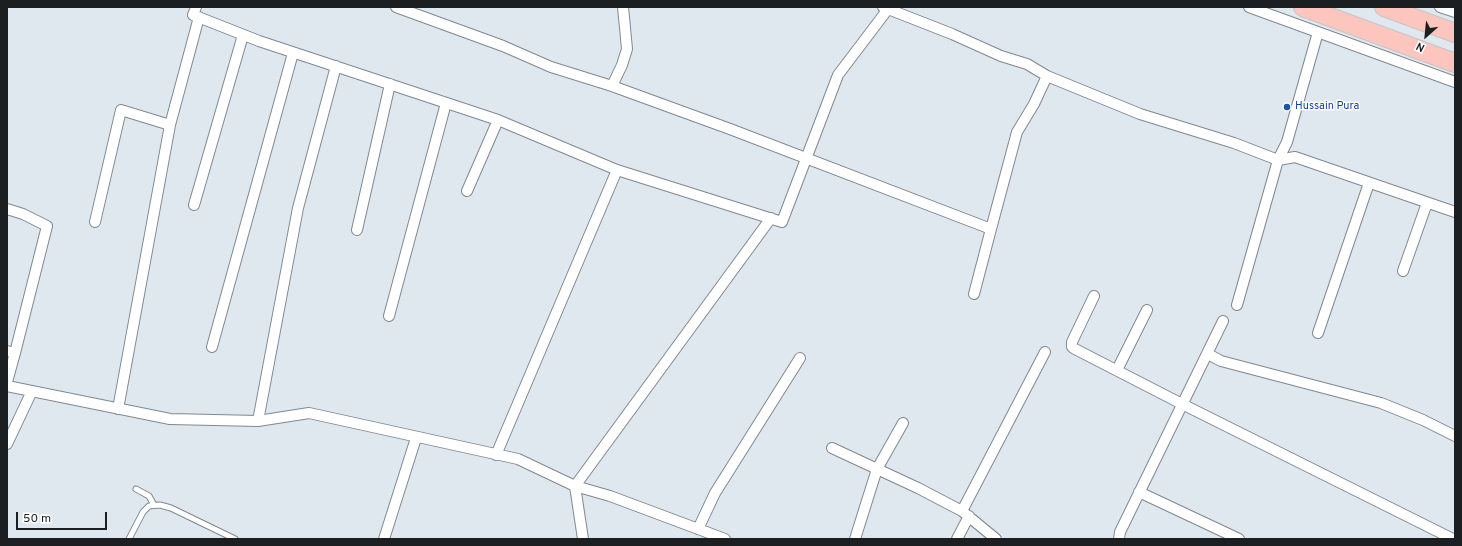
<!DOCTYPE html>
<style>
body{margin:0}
#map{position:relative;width:1462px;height:546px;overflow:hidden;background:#e0e8ef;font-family:Overpass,sans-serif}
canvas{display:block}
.frame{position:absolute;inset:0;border:8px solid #1c1f21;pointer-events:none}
.north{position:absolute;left:1406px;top:16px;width:40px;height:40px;-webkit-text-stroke:3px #fff;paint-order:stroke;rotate:207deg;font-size:11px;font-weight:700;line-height:16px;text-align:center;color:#1c1f21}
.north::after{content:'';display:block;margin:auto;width:14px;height:18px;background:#1c1f21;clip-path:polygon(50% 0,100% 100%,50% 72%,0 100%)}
.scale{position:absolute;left:16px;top:512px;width:91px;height:18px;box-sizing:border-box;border:2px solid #1c1f21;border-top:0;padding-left:5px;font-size:12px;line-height:14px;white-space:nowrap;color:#1c1f21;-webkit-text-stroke:3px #fff;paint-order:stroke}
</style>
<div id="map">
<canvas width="1462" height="546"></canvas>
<div class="frame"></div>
<div class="north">N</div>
<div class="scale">50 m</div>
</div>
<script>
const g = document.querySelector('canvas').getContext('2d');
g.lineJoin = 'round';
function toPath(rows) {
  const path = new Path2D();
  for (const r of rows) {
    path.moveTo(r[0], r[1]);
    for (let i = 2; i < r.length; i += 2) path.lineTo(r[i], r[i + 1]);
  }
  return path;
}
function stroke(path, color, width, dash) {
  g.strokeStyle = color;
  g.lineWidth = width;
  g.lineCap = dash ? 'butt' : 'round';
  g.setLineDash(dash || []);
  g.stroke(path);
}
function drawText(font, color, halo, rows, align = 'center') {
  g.font = font + ' Overpass,sans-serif';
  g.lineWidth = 3;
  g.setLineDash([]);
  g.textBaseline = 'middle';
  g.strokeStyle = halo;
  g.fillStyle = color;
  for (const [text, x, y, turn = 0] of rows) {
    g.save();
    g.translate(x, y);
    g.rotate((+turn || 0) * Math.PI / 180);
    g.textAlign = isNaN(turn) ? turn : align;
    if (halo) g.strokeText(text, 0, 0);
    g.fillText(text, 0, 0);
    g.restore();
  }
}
const lane = toPath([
 [136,489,149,496,154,505],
 [129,539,143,512,149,506,160,505,171,508,235,539]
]);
const street = toPath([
 [196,7,193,15,259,41,498,120,617,170,782,222,838,75,888,9],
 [396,7,503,46,551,67,612,86,730,129,991,229,1017,132,1034,104,1047,76,1027,64,1001,56,952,34,883,7],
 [1249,7,1455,82],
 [1440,7,1455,12],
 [1047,76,1140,114,1234,143,1278,160,1295,157,1455,212],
 [612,86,622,65,627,49,623,7],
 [467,191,498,120],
 [194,205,243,35],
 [7,209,23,214,47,226,15,353],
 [95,222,121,110,170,125],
 [357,230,390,84],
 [1403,271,1427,203],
 [974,294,991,229],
 [1094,296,1072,342,1072,347,1075,349,1182,404,1453,539],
 [1237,305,1278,160,1287,142,1318,32],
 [389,316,446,103],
 [1318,333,1369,183],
 [212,347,293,53],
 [7,351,15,353,7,382],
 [1208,354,1221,361,1381,403,1423,420,1455,436],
 [1117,370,1147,310],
 [7,386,170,419,258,421,309,413,518,459,575,486,610,496,725,539],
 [118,409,170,125,199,17],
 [258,421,298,208,336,66],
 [7,444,32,391],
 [832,448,918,488,962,511,996,539],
 [496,455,617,170],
 [1139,492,1239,539],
 [962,511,1045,352],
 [698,529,715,493,800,358],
 [384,539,416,438],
 [583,539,575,486,771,218],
 [855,539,877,469,903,423],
 [957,539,969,516],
 [1119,539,1120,532,1223,321]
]);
const highway = toPath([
 [1303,7,1455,63],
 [1384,7,1455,33]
]);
const markers = [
 [1287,107,4,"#1a4fb4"]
];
const transitNames = [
 ["Hussain Pura",1295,107]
];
stroke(lane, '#81888f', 7);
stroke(street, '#81888f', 12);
stroke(highway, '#c4c5c5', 20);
stroke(lane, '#fff', 5);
stroke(street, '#fff', 10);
stroke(highway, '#fcc6bf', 18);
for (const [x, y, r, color] of markers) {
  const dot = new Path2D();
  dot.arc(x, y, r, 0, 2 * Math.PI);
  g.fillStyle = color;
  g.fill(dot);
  stroke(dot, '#fff', 1.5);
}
drawText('11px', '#164399', '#fff', transitNames, 'left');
</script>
